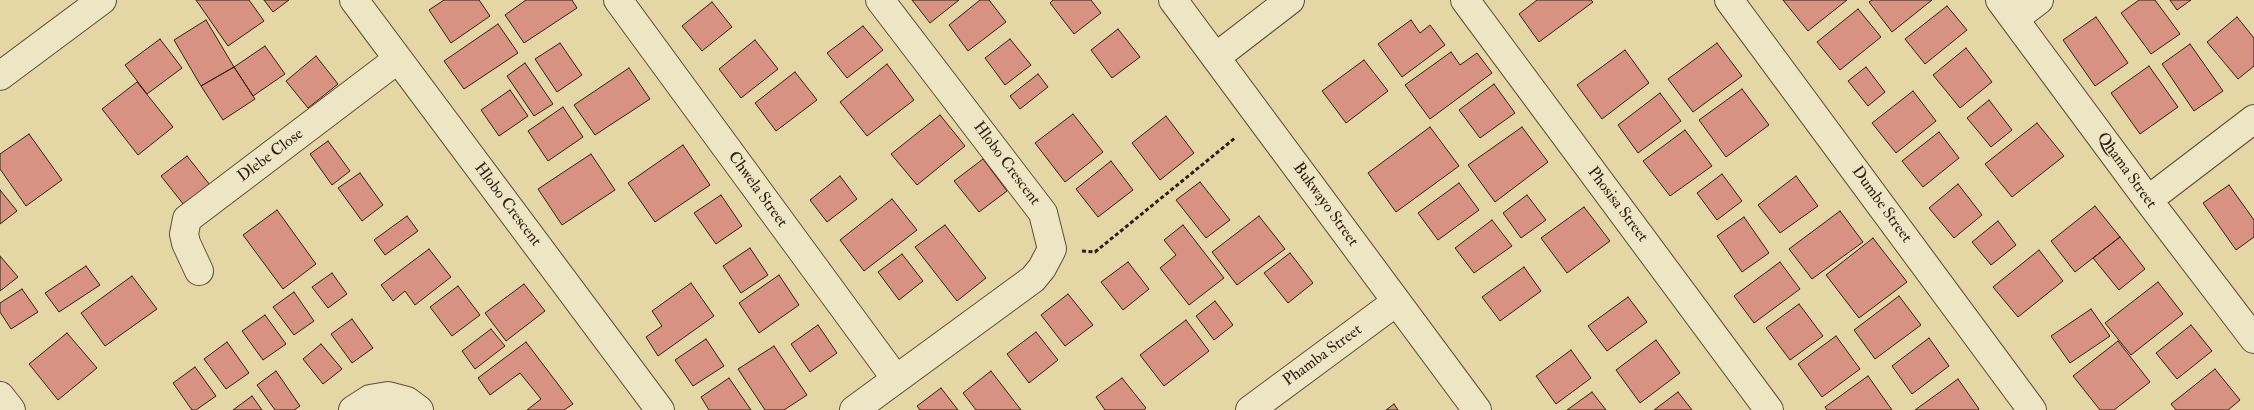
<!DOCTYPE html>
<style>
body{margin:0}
canvas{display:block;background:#e5d7a5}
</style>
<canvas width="2254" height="410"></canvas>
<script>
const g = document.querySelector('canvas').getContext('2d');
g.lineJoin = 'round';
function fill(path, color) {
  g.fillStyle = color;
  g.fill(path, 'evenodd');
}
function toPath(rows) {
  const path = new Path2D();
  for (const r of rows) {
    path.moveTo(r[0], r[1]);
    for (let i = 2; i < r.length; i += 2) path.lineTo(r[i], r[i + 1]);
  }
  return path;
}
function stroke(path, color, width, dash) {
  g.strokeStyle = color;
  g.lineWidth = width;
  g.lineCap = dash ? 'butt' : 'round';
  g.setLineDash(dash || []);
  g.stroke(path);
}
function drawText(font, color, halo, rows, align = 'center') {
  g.font = font + ' "IM FELL Double Pica",serif';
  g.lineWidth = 5;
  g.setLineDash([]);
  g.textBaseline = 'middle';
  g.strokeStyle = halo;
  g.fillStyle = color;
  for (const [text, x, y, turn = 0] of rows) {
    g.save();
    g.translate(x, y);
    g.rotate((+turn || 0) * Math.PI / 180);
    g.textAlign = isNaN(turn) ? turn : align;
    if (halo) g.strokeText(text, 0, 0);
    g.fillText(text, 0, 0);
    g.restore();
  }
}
const building = toPath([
 [196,0,249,0,264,21,228,46,196,0],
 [264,0,289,0,273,12,264,0],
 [444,0,479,0,490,16,451,43,429,10,444,0],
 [526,0,572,0,577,8,524,43,505,15,526,0],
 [912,0,959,0,930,23,912,0],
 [980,0,989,0,1006,22,968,51,949,25,980,0],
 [1053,0,1091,0,1101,13,1074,34,1050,3,1053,0],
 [1537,0,1591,0,1593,2,1539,42,1519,14,1537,0],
 [1783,0,1847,0,1808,31,1783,0],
 [1872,0,1932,0,1892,32,1869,2,1872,0],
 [2139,0,2155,0,2180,34,2151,54,2121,13,2139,0],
 [2170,0,2191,0,2177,10,2170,0],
 [712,2,732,27,702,51,682,26,712,2],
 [1947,6,1967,30,1925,64,1905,39,1947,6],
 [1858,9,1881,37,1840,70,1817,42,1858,9],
 [2096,17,2128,63,2095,86,2063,40,2096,17],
 [2237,17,2254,38,2254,66,2238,79,2207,42,2237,17],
 [206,20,234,67,201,86,174,40,206,20],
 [1411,20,1420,33,1430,25,1445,45,1402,77,1378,44,1411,20],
 [498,24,518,53,464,89,444,61,498,24],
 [863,26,883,50,847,78,827,53,863,26],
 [1118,29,1140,57,1112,78,1091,50,1118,29],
 [160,39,182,68,147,94,125,65,160,39],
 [1010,39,1031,65,1005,85,985,58,1010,39],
 [755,40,778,69,741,98,719,69,755,40],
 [560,43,582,75,557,92,535,59,560,43],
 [1717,43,1742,76,1693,112,1668,79,1717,43],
 [2190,44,2223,91,2194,111,2162,64,2190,44],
 [265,46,285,74,253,96,234,67,265,46],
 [1966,48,1992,82,1960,108,1933,75,1966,48],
 [1625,50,1649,83,1602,119,1577,85,1625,50],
 [1451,52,1460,65,1477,53,1492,73,1430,119,1405,85,1451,52],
 [316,56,338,84,308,108,286,81,316,56],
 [1364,60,1388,91,1346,123,1322,91,1364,60],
 [525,63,553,104,534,116,507,76,525,63],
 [887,64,914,100,867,136,840,102,887,64],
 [2149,66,2178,107,2140,134,2111,93,2149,66],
 [234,67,255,99,223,120,201,86,234,67],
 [1866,67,1885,92,1868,106,1848,81,1866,67],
 [629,68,650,99,595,135,574,105,629,68],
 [795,72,817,100,776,131,755,103,795,72],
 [1038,74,1048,87,1020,109,1010,96,1038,74],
 [137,82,173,127,138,155,102,109,137,82],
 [1494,84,1515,113,1480,138,1459,110,1494,84],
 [1742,89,1769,125,1726,157,1699,120,1742,89],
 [510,90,528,116,499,136,481,110,510,90],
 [1913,91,1936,121,1896,153,1872,123,1913,91],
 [1660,93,1681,121,1638,153,1618,125,1660,93],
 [1989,100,2012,130,1991,147,1967,118,1989,100],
 [563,107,583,137,548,161,528,131,563,107],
 [1073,114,1103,152,1065,182,1035,143,1073,114],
 [940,115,965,146,917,185,891,154,940,115],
 [1166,116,1194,153,1160,180,1132,143,1166,116],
 [2037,123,2064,156,2012,197,1985,164,2037,123],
 [1430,127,1459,166,1396,212,1368,173,1430,127],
 [1522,127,1548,162,1495,202,1468,165,1522,127],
 [1685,130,1712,166,1670,196,1643,161,1685,130],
 [1939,132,1959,158,1923,187,1902,161,1939,132],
 [29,134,62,180,26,206,0,169,0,154,29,134],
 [328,141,350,171,332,185,310,154,328,141],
 [683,145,710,185,655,222,628,183,683,145],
 [591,154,615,190,562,225,538,189,591,154],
 [187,156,210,185,184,205,161,176,187,156],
 [983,159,1007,191,979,212,954,181,983,159],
 [1111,161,1133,190,1098,217,1076,189,1111,161],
 [360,173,383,205,362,221,338,188,360,173],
 [1722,174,1742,201,1717,220,1697,193,1722,174],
 [840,176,857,199,827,222,810,200,840,176],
 [1796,176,1818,206,1780,233,1758,205,1796,176],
 [1200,182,1230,220,1206,238,1176,200,1200,182],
 [1459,183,1479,210,1438,240,1418,213,1459,183],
 [1958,184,1982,215,1954,238,1929,208,1958,184],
 [2229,185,2254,220,2254,237,2236,250,2203,203,2229,185],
 [0,190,17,211,0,224,0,190],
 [721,195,742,226,716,244,694,213,721,195],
 [1527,195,1546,220,1521,238,1503,213,1527,195],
 [892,199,917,230,864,271,840,240,892,199],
 [2095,206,2120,237,2075,272,2051,241,2095,206],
 [1584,207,1610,241,1567,273,1541,238,1584,207],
 [277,210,316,264,283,289,243,235,277,210],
 [1840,211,1863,242,1812,279,1789,249,1840,211],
 [407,216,418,231,385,255,374,240,407,216],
 [1259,216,1285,249,1237,285,1212,252,1259,216],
 [1744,217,1769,253,1742,272,1717,236,1744,217],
 [1492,220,1512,246,1474,273,1455,248,1492,220],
 [1998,221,2016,245,1991,265,1972,242,1998,221],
 [945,225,986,278,957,301,915,247,945,225],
 [1183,225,1224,278,1189,305,1160,268,1176,255,1164,240,1183,225],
 [2120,237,2145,269,2119,290,2093,258,2120,237],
 [1873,238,1907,282,1859,318,1826,275,1873,238],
 [750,248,768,275,741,293,723,266,750,248],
 [429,249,451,277,415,305,405,291,393,301,381,285,429,249],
 [2039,250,2063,281,2018,317,1993,287,2039,250],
 [1290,253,1313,283,1288,303,1264,273,1290,253],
 [902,254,923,281,899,300,878,272,902,254],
 [0,256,18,277,0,291,0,256],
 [1128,262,1149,289,1123,310,1101,282,1128,262],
 [1780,262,1800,289,1754,323,1734,296,1780,262],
 [86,266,100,285,59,312,45,293,86,266],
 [1524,267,1541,291,1500,321,1482,297,1524,267],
 [332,273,347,294,328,308,312,287,332,273],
 [779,275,799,305,759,333,739,303,779,275],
 [132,276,157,309,105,346,81,313,132,276],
 [2158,282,2183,314,2131,355,2105,323,2158,282],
 [691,283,714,316,658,356,646,337,662,326,652,311,691,283],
 [524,284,545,311,506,341,485,313,524,284],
 [458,286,480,315,452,336,430,307,458,286],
 [22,289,38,312,11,329,0,312,0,303,22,289],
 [294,292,314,321,294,335,273,307,294,292],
 [1068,294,1093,325,1065,346,1041,315,1068,294],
 [1899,296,1921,325,1875,359,1854,330,1899,296],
 [1628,297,1647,322,1607,351,1588,326,1628,297],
 [1215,301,1233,325,1214,340,1196,316,1215,301],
 [1799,304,1823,336,1790,360,1766,328,1799,304],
 [2091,309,2110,336,2070,363,2051,336,2091,309],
 [265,315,286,344,263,360,242,331,265,315],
 [352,319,373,348,352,363,331,334,352,319],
 [1186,320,1209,351,1164,386,1140,355,1186,320],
 [818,325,837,353,810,372,791,344,818,325],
 [2191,325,2212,351,2177,379,2156,353,2191,325],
 [491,329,505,346,475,369,462,351,491,329],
 [1036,332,1058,360,1029,383,1007,354,1036,332],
 [67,333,97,368,58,400,29,364,67,333],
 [1836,336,1860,369,1822,397,1798,364,1836,336],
 [1929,338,1949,366,1912,394,1892,366,1929,338],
 [706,339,724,366,693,386,675,360,706,339],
 [1656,340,1680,373,1640,403,1616,370,1656,340],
 [2118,341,2150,382,2114,410,2100,410,2073,376,2118,341],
 [227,342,249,373,226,389,204,359,227,342],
 [526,342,573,404,564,410,527,410,541,399,520,373,490,395,478,378,526,342],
 [321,344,342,369,323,384,303,359,321,344],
 [774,346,807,395,784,410,765,410,738,369,774,346],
 [1571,350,1591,378,1556,404,1536,376,1571,350],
 [195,367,216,396,196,410,192,410,173,383,195,367],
 [2215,369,2240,400,2228,410,2176,410,2171,404,2215,369],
 [276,371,300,406,294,410,275,410,257,385,276,371],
 [991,371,1021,410,976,410,963,393,991,371],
 [1868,376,1892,410,1827,410,1825,407,1868,376],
 [729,378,751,410,709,410,701,397,729,378],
 [1122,378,1146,408,1144,410,1105,410,1096,397,1122,378],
 [1958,379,1979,409,1978,410,1915,410,1958,379],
 [941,388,958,410,920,410,917,406,941,388],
 [1592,392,1606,410,1567,410,1592,392],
 [1678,392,1692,410,1654,410,1678,392],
 [252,396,262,410,233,410,252,396],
 [1394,404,1398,410,1386,410,1394,404]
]);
const path = toPath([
 [1082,251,1095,252,1235,138]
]);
const street = toPath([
 [354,0,660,410],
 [618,0,896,379],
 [1173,0,1477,410],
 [1465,0,1769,410],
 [1729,0,2032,410],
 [2000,0,2148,200,2254,339],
 [2014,19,2039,0],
 [1216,57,1290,0],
 [0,76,102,0],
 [2148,200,2254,119],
 [199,271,186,243,184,234,187,219,398,59],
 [0,396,11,410],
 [353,410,370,399,388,396,407,401,419,410],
 [854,410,1033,279,1042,268,1052,249,1043,213,880,0],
 [1250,410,1396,302]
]);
const streetNames = [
 ["Dlebe Close",271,156,-37],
 ["Hlobo Crescent",1006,164,53],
 ["Qhama Street",2126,171,54],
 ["Chwela Street",757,190,54],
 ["Hlobo Crescent",507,205,53],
 ["Bukwayo Street",1325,205,54],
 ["Phosisa Street",1617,205,53],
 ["Dumbe Street",1881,205,54],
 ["Phamba Street",1323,356,-36]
];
fill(building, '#d79281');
stroke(building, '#312011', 1);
stroke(street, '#5e4e36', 30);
stroke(path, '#312011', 3, [4, 2.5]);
stroke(street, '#eee5c4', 28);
drawText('16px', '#312011', '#eee5c4', streetNames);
</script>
